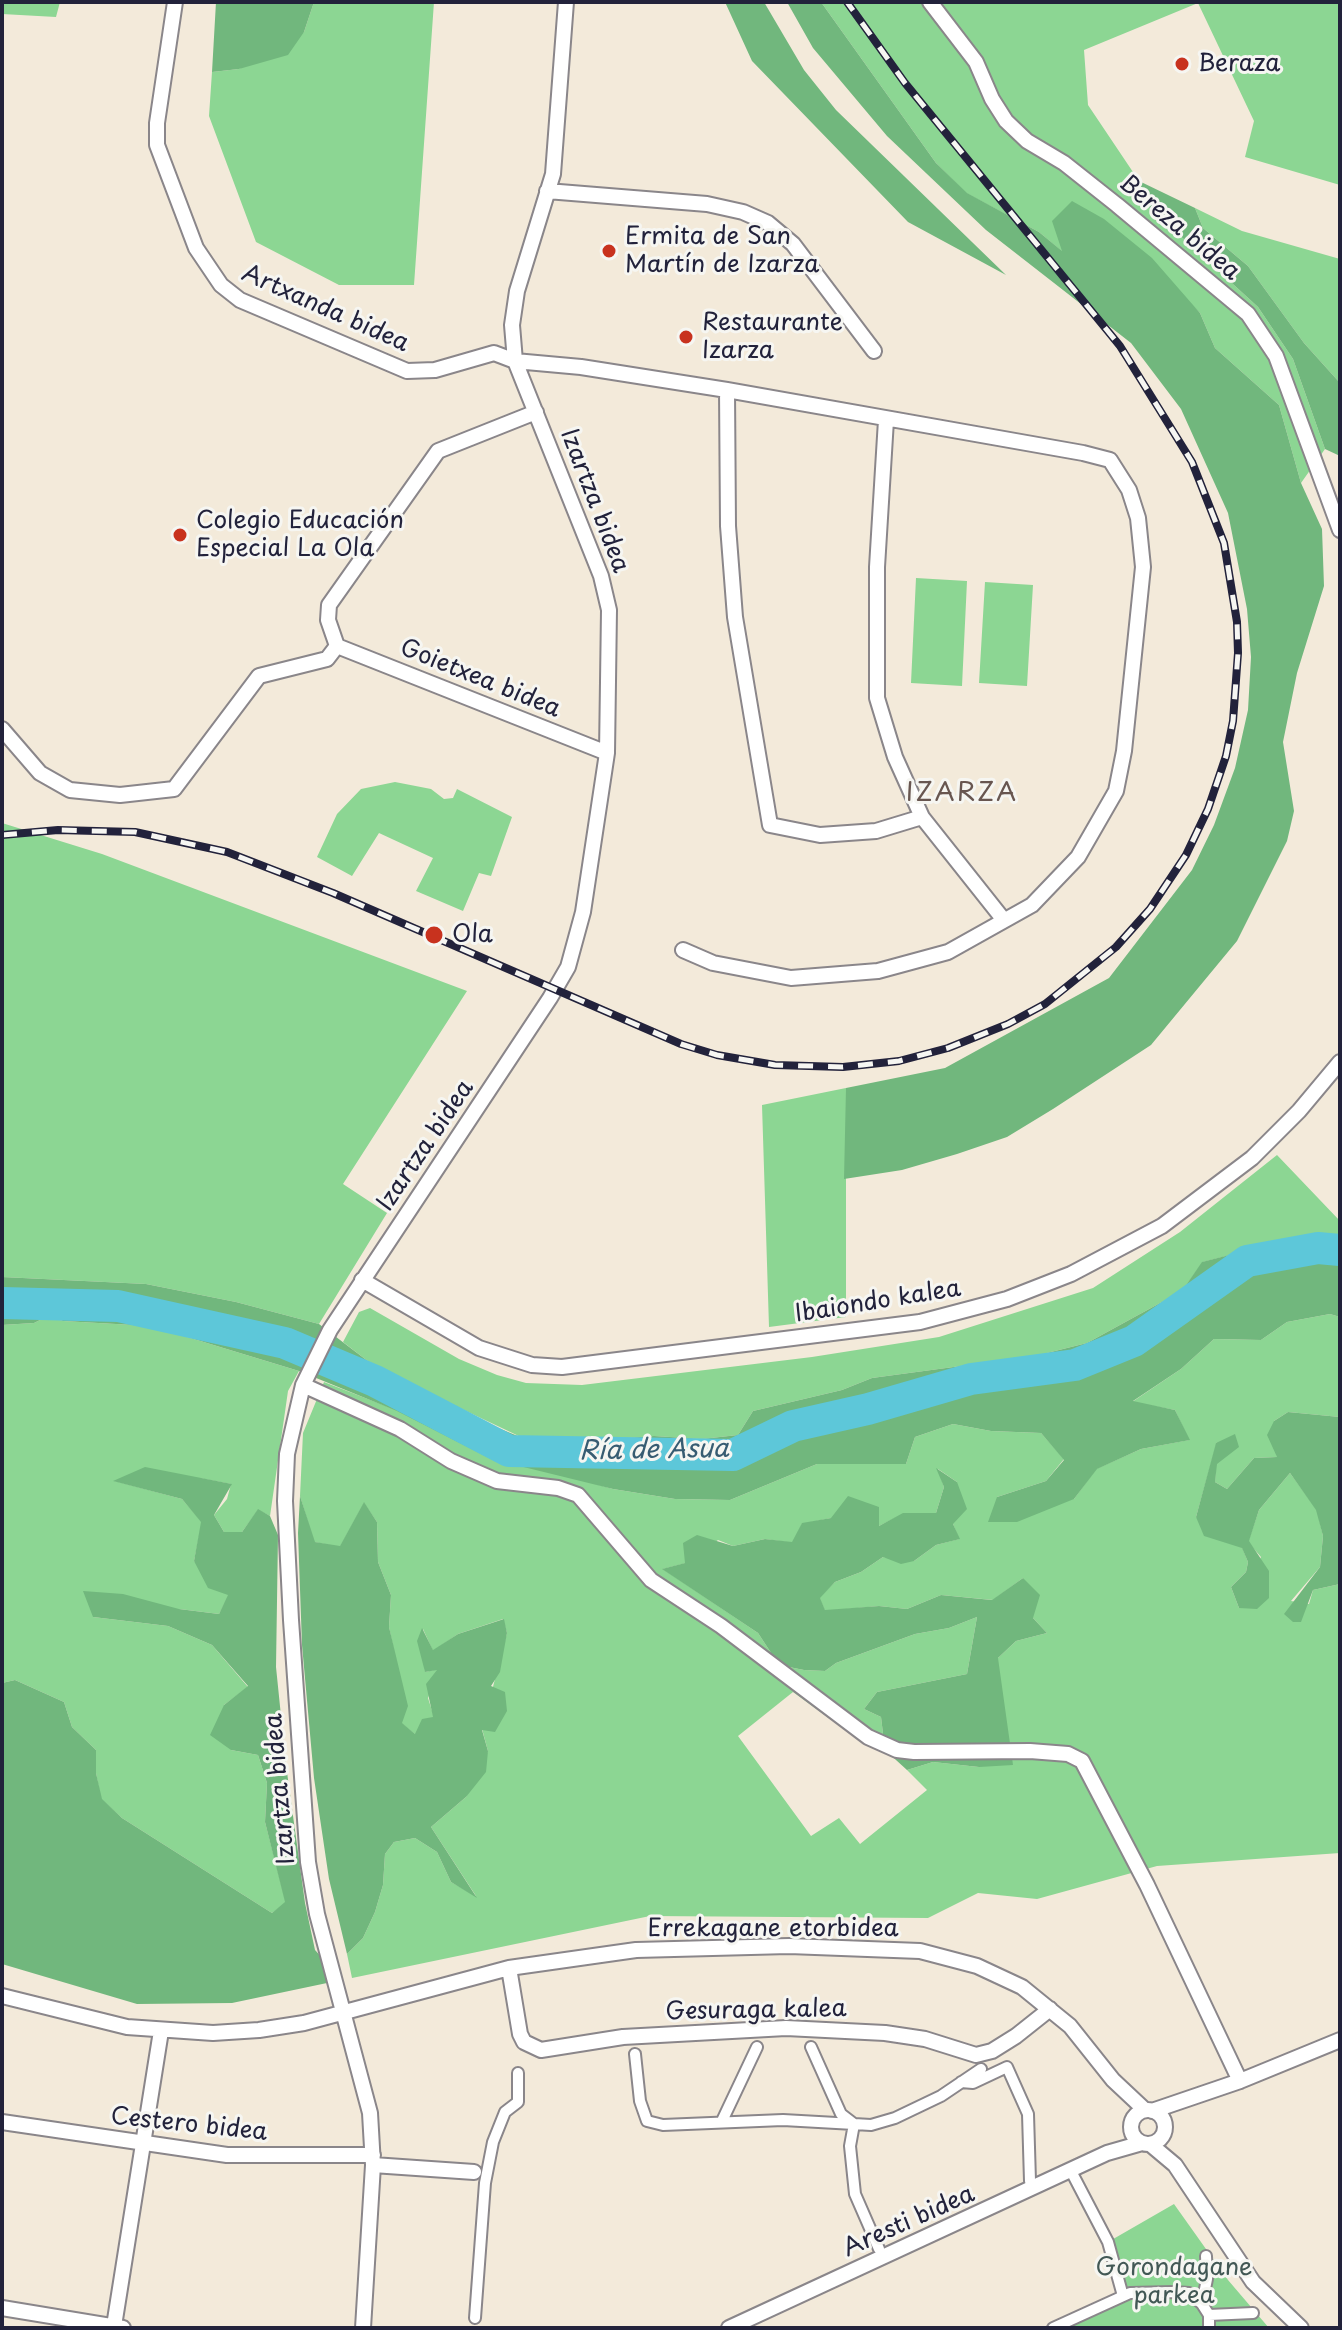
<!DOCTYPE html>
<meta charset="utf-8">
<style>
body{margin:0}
#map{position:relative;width:1342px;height:2330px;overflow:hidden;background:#f3eada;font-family:"Playpen Sans",sans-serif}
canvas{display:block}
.frame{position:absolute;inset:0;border:4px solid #22223b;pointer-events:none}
</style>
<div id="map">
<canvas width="1342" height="2330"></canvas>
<div class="frame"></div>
</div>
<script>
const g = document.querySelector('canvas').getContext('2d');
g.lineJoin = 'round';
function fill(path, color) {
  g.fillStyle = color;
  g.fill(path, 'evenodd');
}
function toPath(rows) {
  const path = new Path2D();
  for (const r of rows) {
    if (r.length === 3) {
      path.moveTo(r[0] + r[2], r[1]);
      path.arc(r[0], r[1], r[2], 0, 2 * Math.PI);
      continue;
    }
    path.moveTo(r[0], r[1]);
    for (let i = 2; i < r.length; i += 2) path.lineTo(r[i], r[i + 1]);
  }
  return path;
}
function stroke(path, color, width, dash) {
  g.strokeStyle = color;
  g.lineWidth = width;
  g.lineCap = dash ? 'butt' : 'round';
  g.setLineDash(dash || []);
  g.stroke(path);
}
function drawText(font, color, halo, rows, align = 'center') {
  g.font = font + ' "Playpen Sans",sans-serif';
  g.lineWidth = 6;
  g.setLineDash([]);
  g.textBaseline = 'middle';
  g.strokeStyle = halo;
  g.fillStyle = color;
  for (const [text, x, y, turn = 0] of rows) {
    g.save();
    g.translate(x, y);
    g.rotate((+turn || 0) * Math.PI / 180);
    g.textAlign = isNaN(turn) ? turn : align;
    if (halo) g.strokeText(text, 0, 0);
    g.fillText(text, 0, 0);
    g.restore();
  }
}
const green = toPath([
 [2,2,60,2,56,17,2,14],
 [314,2,434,2,414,285,339,285,256,242,209,116,212,72,239,69,304,32],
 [821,2,1340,2,1340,185,1245,157,1254,121,1198,3,1084,50,1088,105,1139,181,1141,200,1258,307,1293,359,1325,449,1301,483,1279,405,1215,348,1200,313,1178,291,1064,253,1039,232,966,193,936,163],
 [1195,208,1242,231,1340,259,1340,383,1304,343,1248,266,1203,228],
 [916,578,967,581,962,686,911,683],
 [985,582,1033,585,1027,686,979,683],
 [395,782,431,789,444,799,453,798,457,789,512,817,491,876,479,873,463,911,416,891,433,858,379,833,352,876,317,857,337,814,361,789],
 [2,823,102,854,467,991,343,1184,387,1213,319,1324,236,1302,146,1284,2,1277],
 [846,1088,846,1317,769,1327,762,1105],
 [1277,1155,1340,1221,1340,1239,1307,1235,1203,1262,1182,1291,1087,1343,1035,1356,872,1378,842,1390,753,1411,738,1435,702,1439,654,1436,588,1441,525,1439,428,1393,369,1362,343,1342,359,1312,370,1308,459,1359,497,1375,526,1383,582,1385,812,1357,939,1337,1093,1288,1180,1232],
 [1330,1314,1340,1317,1340,1417,1288,1412,1274,1421,1277,1457,1254,1458,1227,1489,1215,1482,1217,1442,1196,1517,1242,1547,1248,1562,1246,1572,1231,1587,1239,1608,1261,1557,1248,1542,1259,1510,1290,1473,1317,1510,1323,1536,1320,1567,1291,1601,1309,1604,1313,1590,1340,1584,1340,1853,1157,1866,1037,1899,978,1893,928,1918,650,1916,352,1978,347,1954,363,1938,375,1912,383,1885,385,1854,394,1842,415,1838,437,1852,451,1882,476,1896,431,1827,466,1797,488,1751,482,1729,507,1633,503,1619,458,1634,433,1651,423,1629,425,1672,438,1669,428,1698,434,1717,416,1735,401,1723,397,1665,389,1627,391,1595,378,1562,377,1522,364,1503,340,1547,314,1542,300,1496,303,1433,324,1382,561,1474,613,1489,675,1499,730,1500,817,1464,906,1464,915,1437,953,1424,991,1431,1041,1433,1064,1459,1046,1481,997,1497,1074,1499,1096,1469,1141,1449,1189,1440,1175,1410,1132,1402,1181,1369,1214,1339,1261,1340,1287,1322],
 [938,1469,957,1482,953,1524,959,1539,936,1545,914,1561,883,1557,861,1572,835,1582,819,1597,825,1611,879,1606,907,1609,941,1595,993,1600,1023,1578,1033,1618,1047,1633,1016,1641,998,1658,979,1767,933,1762,907,1770,927,1790,860,1844,839,1818,811,1836,738,1736,793,1692,830,1719,885,1750,881,1717,864,1709,877,1692,967,1674,977,1617,949,1628,915,1634,836,1663,825,1671,804,1670,779,1665,758,1633,663,1569,686,1563,718,1540,733,1546,765,1539,793,1543,802,1524,831,1518,879,1526,903,1514,936,1513,944,1487],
 [48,1316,63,1321,151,1326,299,1371,288,1391,270,1516,258,1510,242,1532,224,1532,214,1515,227,1499,231,1484,199,1478,115,1481,182,1499,202,1522,194,1561,229,1595,219,1614,179,1609,93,1617,168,1626,212,1645,248,1687,224,1705,231,1750,258,1755,267,1783,265,1822,286,1903,272,1913,122,1818,101,1799,96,1773,96,1750,72,1727,64,1702,15,1680,2,1683,2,1325,34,1323],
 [1174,2204,1228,2280,1269,2328,1053,2328,1130,2294,1108,2242]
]);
const forest = toPath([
 [216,2,314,2,304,32,288,55,239,69,212,72],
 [725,2,764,2,804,70,836,110,1006,275,908,222,752,61],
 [787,2,821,2,936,163,967,193,1039,232,1062,251,1052,221,1072,201,1104,219,1152,258,1200,313,1215,348,1279,405,1301,483,1322,529,1324,586,1297,673,1283,742,1294,811,1287,841,1237,941,1151,1045,1053,1109,1007,1137,957,1154,902,1170,844,1179,846,1088,945,1068,1109,978,1192,870,1214,825,1235,768,1248,710,1251,657,1247,609,1228,513,1181,409,1131,343,986,230,887,136,813,48],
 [1139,181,1195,208,1203,228,1248,266,1304,343,1340,383,1340,456,1325,449,1293,359,1258,307,1141,200],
 [1307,1235,1340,1239,1340,1317,1330,1314,1287,1322,1261,1340,1214,1339,1181,1369,1133,1401,1175,1410,1190,1440,1141,1449,1097,1469,1074,1499,1017,1522,988,1522,997,1497,1046,1481,1064,1460,1041,1433,991,1431,953,1424,915,1437,906,1464,817,1464,730,1500,675,1499,613,1489,491,1459,397,1411,299,1371,151,1326,63,1321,48,1316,34,1323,2,1325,2,1277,146,1284,236,1302,319,1324,369,1362,486,1423,525,1439,588,1441,654,1436,702,1439,738,1435,753,1411,842,1390,872,1378,1035,1356,1087,1343,1182,1291,1202,1262],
 [1288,1412,1340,1417,1340,1584,1313,1590,1301,1622,1293,1622,1284,1614,1320,1567,1323,1536,1316,1510,1290,1473,1259,1510,1249,1541,1269,1571,1269,1598,1257,1609,1239,1608,1231,1587,1246,1572,1248,1562,1242,1548,1204,1536,1196,1517,1216,1443,1235,1434,1239,1447,1217,1464,1215,1482,1227,1489,1254,1458,1277,1457,1267,1435,1274,1421],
 [145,1467,232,1484,214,1515,224,1532,242,1532,258,1509,270,1516,278,1535,276,1667,286,1765,305,1903,315,1950,325,1961,327,1983,232,2003,137,2004,2,1964,2,1683,15,1680,64,1702,72,1727,96,1750,96,1773,102,1799,122,1818,272,1913,285,1902,265,1822,267,1783,258,1755,231,1750,210,1735,224,1705,248,1686,212,1645,168,1626,93,1617,83,1591,123,1594,179,1609,219,1614,228,1595,208,1588,194,1561,201,1522,182,1499,113,1481],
 [936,1468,957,1482,967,1509,953,1524,960,1539,936,1545,914,1561,901,1564,883,1557,861,1572,835,1582,820,1598,825,1610,879,1606,907,1609,941,1595,992,1600,1023,1578,1040,1595,1033,1618,1047,1633,1016,1641,998,1658,1013,1765,979,1767,933,1762,907,1770,885,1750,881,1717,864,1709,877,1692,967,1674,977,1617,949,1628,915,1634,836,1663,825,1671,804,1670,779,1665,758,1633,662,1569,685,1563,683,1543,697,1535,733,1546,765,1539,792,1542,802,1523,831,1518,848,1496,879,1507,879,1526,903,1513,936,1513,944,1487],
 [300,1496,315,1542,340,1546,364,1502,377,1522,378,1562,391,1595,389,1627,408,1706,402,1723,415,1734,422,1719,433,1717,426,1684,437,1670,425,1672,417,1641,422,1628,433,1650,458,1634,504,1619,507,1633,500,1672,491,1686,505,1692,507,1711,495,1732,482,1730,488,1751,486,1772,466,1797,431,1827,477,1898,451,1882,437,1852,415,1838,394,1842,385,1854,383,1885,375,1912,363,1938,347,1954,329,1879,314,1778,302,1645,298,1533]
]);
const river = toPath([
 [2,1303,118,1306,285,1343,375,1381,509,1451,733,1455,793,1426,868,1409,971,1379,1075,1365,1134,1341,1247,1261,1318,1248,1340,1250]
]);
const pedestrian = toPath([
 [811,2047,841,2114,854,2124,871,2125,895,2118,941,2096,981,2069],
 [635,2054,640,2101,647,2121,663,2125,783,2120,854,2124,850,2146,855,2194,879,2249],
 [961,2082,973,2083,1007,2067,1028,2114,1030,2181],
 [722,2121,757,2047],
 [1072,2173,1108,2242,1123,2296],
 [1202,2304,1207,2279,1206,2256],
 [1209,2315,1253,2313],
 [475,2318,485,2183,493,2142,505,2112,518,2102,518,2073],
 [1053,2328,1130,2293,1174,2292,1189,2293,1202,2304,1209,2315,1209,2328]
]);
const minor = toPath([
 [175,2,157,123,157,145,196,248,221,285,240,300,407,371,435,370,494,353,515,361,581,367,727,390,1083,453,1110,460,1129,490,1138,518,1143,567,1124,751,1116,791,1078,857,1032,905,948,952,878,971,791,978,713,963,683,950],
 [930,2,976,62,992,99,1006,121,1027,141,1064,163,1117,205,1248,314,1276,356,1340,530],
 [547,191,707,204,743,212,768,223,793,244,874,351],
 [727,390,728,526,735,617,770,825,820,835,876,831,922,817],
 [536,412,438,451,329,605,328,620,337,646,607,753],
 [886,420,877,567,877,698,895,757,922,817,1003,919],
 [2,729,40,773,70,790,120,795,174,789,259,676,327,659,337,646],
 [362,1280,479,1348,532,1365,562,1367,920,1322,1007,1299,1071,1274,1162,1226,1252,1158,1299,1111,1340,1062],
 [303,1385,400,1429,451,1461,497,1481,558,1488,578,1495,651,1580,721,1626,868,1737,897,1750,914,1752,1030,1751,1068,1754,1082,1761,1147,1885,1240,2081],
 [509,1968,520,2034,524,2042,541,2050,623,2037,786,2028,885,2033,925,2039,976,2055,992,2051,1016,2036,1050,2009],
 [2,1996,127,2027,213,2033,259,2030,304,2023,509,1968,636,1950,789,1946,920,1951,977,1966,1022,1987,1070,2026,1113,2080,1145,2110],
 [1148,2127,17],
 [1152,2111,1240,2081,1340,2040],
 [2,2122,227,2155,373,2155],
 [1150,2144,1175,2165,1253,2282,1301,2328],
 [373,2165,474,2172],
 [2,2308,123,2328],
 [114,2326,161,2031],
 [363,2328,373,2165,370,2113,317,1914,308,1862,291,1620,285,1501,287,1454,303,1385,330,1330,550,998,568,967,583,912,607,753,609,610,601,576,515,361,512,325,517,291,553,174,566,2],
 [729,2328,1107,2153,1142,2143]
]);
const rail = toPath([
 [2,835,58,830,135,832,227,852,333,893,681,1044,717,1055,775,1065,843,1067,899,1061,948,1048,1008,1024,1045,1004,1116,947,1150,909,1186,855,1208,809,1226,756,1233,721,1238,653,1237,622,1224,543,1192,462,1120,346,905,83,847,2]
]);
const markers = [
 [1182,64,8,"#c8321e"],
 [609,251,8,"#c8321e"],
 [686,337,8,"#c8321e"],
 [180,535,8,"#c8321e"],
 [434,935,10,"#c8321e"]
];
const poiNames = [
 ["Beraza",1198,64],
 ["Ermita de San",625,237],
 ["Martín de Izarza",625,265],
 ["Restaurante",702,323],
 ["Izarza",702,351],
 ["Colegio Educación",196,521],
 ["Especial La Ola",196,549],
 ["Ola",452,935]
];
const streetNames = [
 ["Bereza bidea",1179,228,40],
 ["Artxanda bidea",325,309,24],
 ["Izartza bidea",594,501,69],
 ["Goietxea bidea",480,679,22],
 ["Izartza bidea",426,1146,-56],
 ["Ibaiondo kalea",878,1302,-9],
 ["Izartza bidea",281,1789,-95],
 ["Errekagane etorbidea",773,1929],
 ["Gesuraga kalea",756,2011,-1],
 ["Cestero bidea",189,2125,6],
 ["Aresti bidea",909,2222,-24]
];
const parkNames = [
 ["Gorondagane",1174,2268],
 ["parkea",1174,2296]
];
const neighbourhoodNames = [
 ["IZARZA",962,794]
];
const waterNames = [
 ["Ría de Asua",654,1451,-1]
];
fill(green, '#8cd693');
fill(forest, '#71b77d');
stroke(river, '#5dc7d9', 32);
stroke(pedestrian, '#8a868a', 14);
stroke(minor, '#8a868a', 18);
stroke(pedestrian, '#fff', 10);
stroke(minor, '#fff', 14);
stroke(rail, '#22223b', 8);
stroke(rail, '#f6f6f2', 5, [15]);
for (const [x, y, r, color] of markers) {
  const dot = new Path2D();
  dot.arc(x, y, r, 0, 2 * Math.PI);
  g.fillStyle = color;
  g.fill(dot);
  stroke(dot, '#f6f6f2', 3);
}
drawText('24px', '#22223b', '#f6f6f2', poiNames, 'left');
drawText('24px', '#22223b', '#f6f6f2', streetNames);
drawText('24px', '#425855', '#f6f6f2', parkNames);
g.letterSpacing = '2px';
drawText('26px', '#685650', '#f6f6f2', neighbourhoodNames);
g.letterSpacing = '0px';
drawText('italic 26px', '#375c72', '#f6f6f2', waterNames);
</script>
